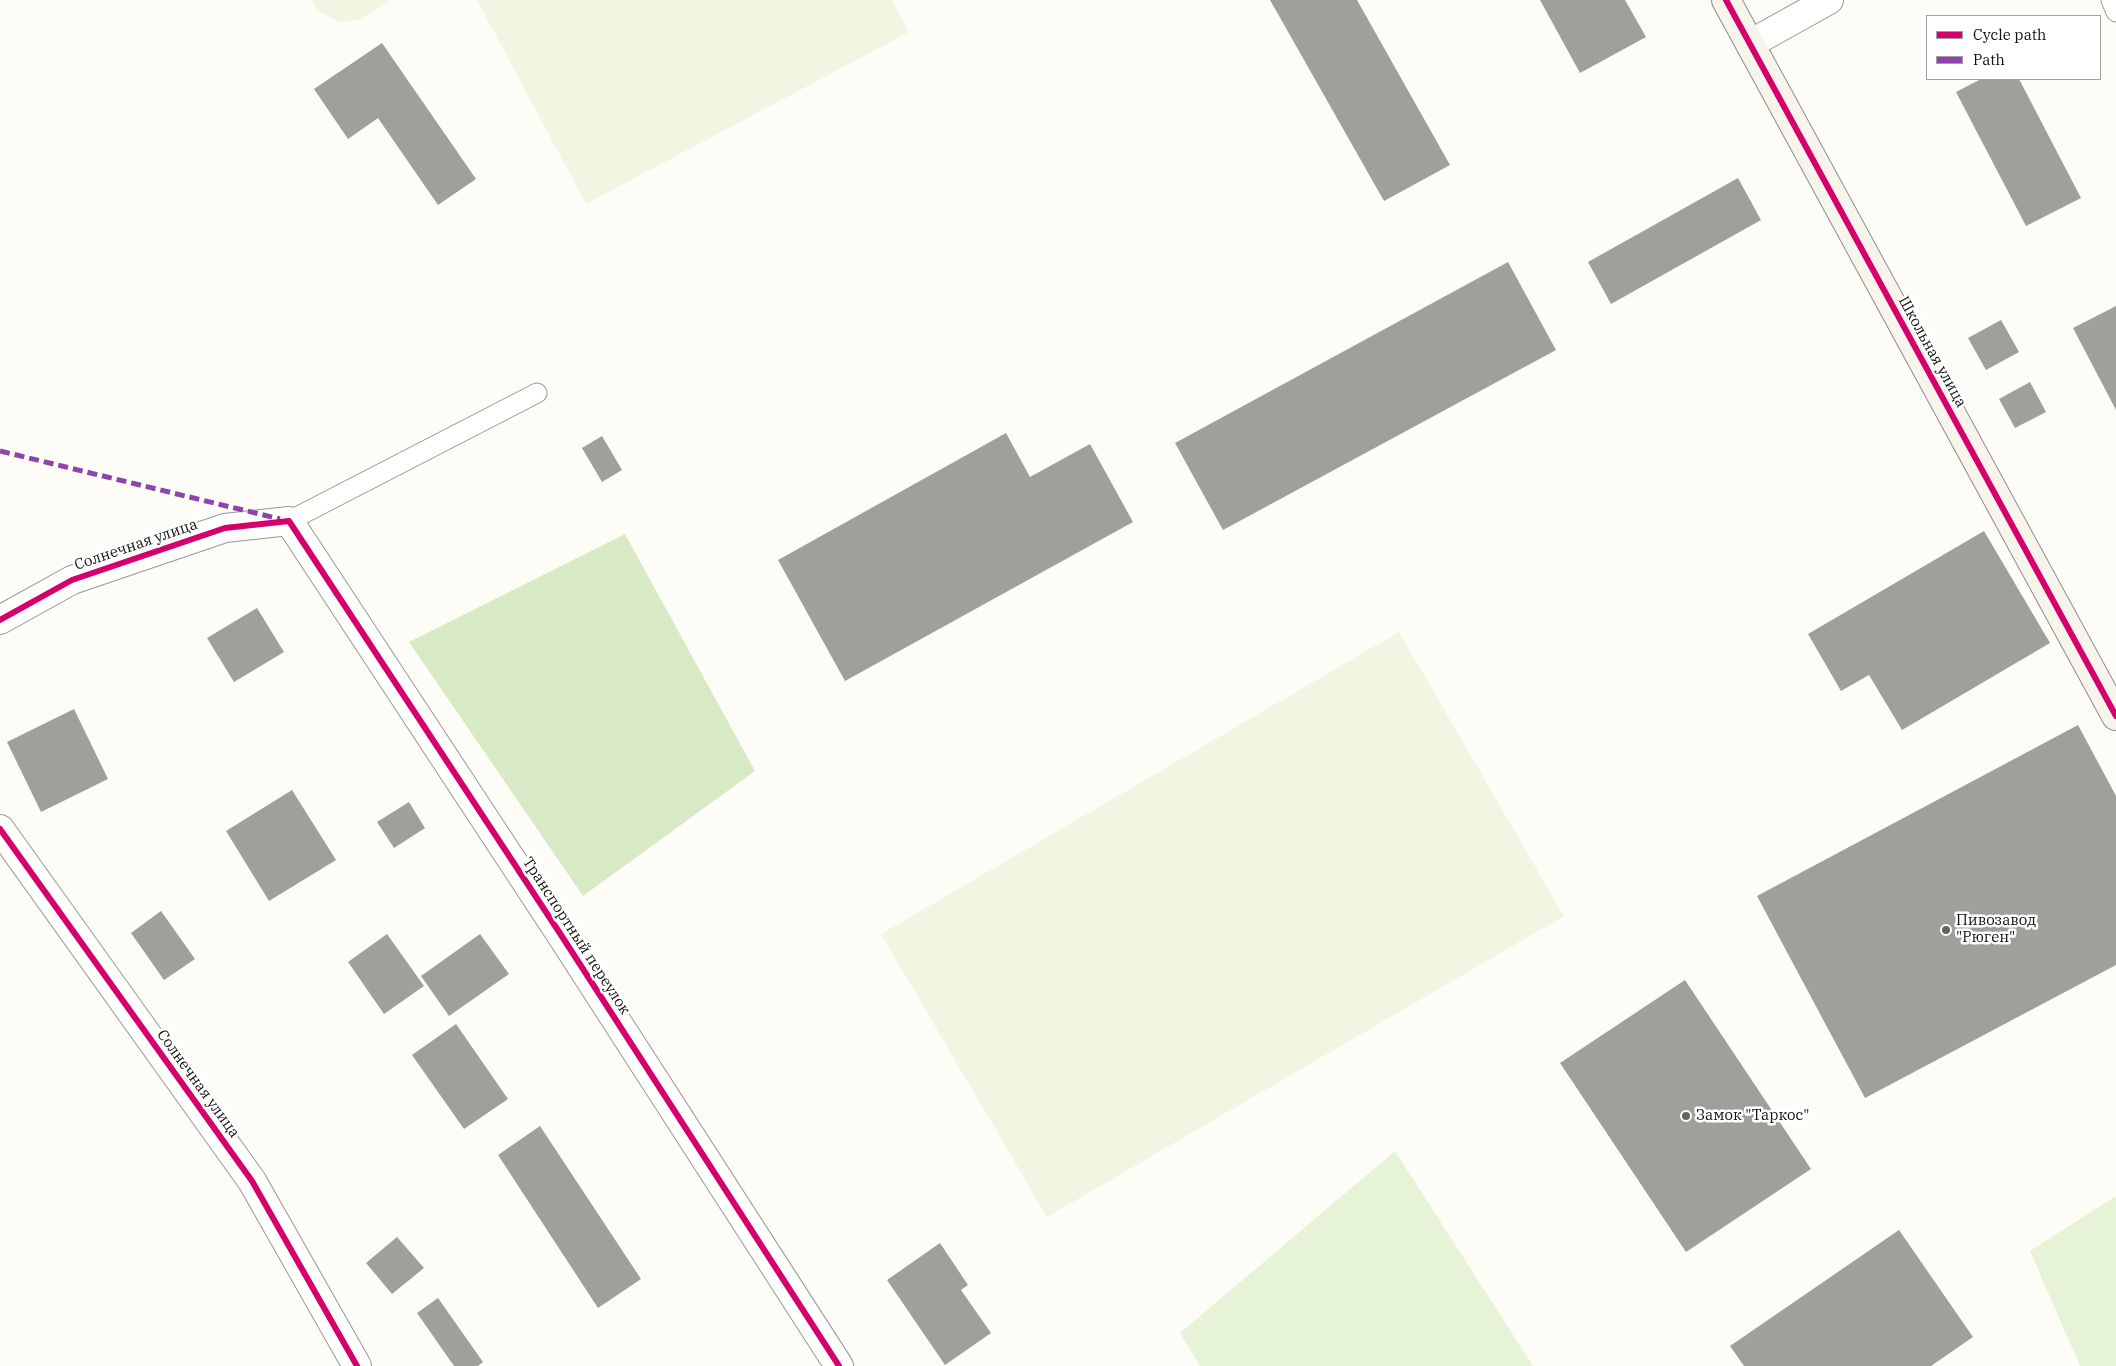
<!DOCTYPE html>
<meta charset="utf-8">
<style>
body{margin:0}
#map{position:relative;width:2116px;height:1366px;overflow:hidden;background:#fdfcf7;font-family:"IBM Plex Serif",serif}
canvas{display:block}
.legend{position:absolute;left:1926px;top:15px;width:175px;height:65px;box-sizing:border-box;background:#fff;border:1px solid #a0a0a0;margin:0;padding:6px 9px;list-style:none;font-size:15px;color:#111}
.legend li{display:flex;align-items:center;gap:10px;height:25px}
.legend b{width:25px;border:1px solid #a0a0a0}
</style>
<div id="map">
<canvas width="2116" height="1366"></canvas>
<ul class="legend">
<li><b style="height:6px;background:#d6006c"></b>Cycle path</li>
<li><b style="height:6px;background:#8e44ad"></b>Path</li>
</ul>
</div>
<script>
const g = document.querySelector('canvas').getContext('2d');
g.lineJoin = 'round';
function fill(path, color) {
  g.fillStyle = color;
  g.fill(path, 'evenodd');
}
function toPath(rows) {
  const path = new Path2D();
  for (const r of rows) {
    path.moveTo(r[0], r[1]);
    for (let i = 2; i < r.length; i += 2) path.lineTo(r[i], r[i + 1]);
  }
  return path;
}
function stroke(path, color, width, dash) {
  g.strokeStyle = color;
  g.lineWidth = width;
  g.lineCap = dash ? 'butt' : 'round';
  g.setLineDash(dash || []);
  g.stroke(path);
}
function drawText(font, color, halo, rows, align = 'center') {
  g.font = font + ' "IBM Plex Serif",serif';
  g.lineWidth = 5;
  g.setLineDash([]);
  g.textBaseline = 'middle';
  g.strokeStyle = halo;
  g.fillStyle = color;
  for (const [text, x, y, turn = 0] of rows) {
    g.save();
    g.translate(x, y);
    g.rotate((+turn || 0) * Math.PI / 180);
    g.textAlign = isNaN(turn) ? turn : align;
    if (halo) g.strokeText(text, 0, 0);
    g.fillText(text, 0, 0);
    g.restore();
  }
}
const green = toPath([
 [1395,1151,1533,1366,1200,1366,1180,1333],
 [2116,1196,2116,1366,2080,1366,2030,1251]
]);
const forest = toPath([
 [625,534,755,771,583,896,409,642]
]);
const pitch = toPath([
 [312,0,391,0,360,20,339,22,316,9],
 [477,0,892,0,909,32,586,204],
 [1399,632,1564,916,1047,1217,881,934]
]);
const building = toPath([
 [1270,0,1357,0,1450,165,1384,201],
 [1540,0,1625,0,1646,37,1580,73],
 [382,43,476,179,438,205,378,118,348,139,314,89],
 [1981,79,2019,79,2081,198,2026,226,1956,92],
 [1738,178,1761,220,1611,304,1588,262],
 [1508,262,1556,350,1223,530,1175,443],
 [2116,306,2116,410,2073,328],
 [2001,320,2019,352,1986,370,1968,338],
 [2030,382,2046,412,2015,428,1999,399],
 [1006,433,1030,477,1090,444,1133,522,845,681,778,560],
 [602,436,622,470,602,482,582,448],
 [1984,531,2050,643,1902,730,1869,675,1841,691,1808,634],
 [257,608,284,652,234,682,207,638],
 [74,709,108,779,41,812,7,742],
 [2078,725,2116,796,2116,965,1865,1098,1757,896],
 [292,790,336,860,269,901,226,831],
 [409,802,425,828,394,848,377,822],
 [161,911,195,959,164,980,131,933],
 [387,934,424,986,384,1014,348,962],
 [480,934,509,974,449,1016,421,976],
 [1685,980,1811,1169,1686,1252,1560,1063],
 [456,1024,508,1099,464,1129,412,1055],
 [540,1126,641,1279,598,1308,498,1155],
 [1899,1230,1973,1337,1931,1366,1744,1366,1730,1346],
 [397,1237,424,1268,392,1294,366,1263],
 [940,1243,968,1285,961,1290,991,1333,945,1365,887,1280],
 [438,1298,483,1362,478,1366,454,1366,417,1313]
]);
const lane = toPath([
 [2111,0,2116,12],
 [289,521,537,393]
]);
const street = toPath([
 [1750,44,1829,0],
 [0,620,72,580,225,528,289,521,563,938,839,1366],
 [0,829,252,1181,357,1366]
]);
const secondary = toPath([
 [1726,0,2116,716]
]);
const quiet = toPath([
 [0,451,280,519]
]);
const cycleway = toPath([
 [1726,0,2116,716],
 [0,620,72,580,225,528,289,521,563,938,839,1366],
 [0,829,252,1181,357,1366]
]);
const markers = [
 [1946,930,5,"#646362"],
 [1686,1116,5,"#646362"]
];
const streetNames = [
 ["Школьная улица",1932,352,61],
 ["Солнечная улица",136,545,-19],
 ["Транспортный переулок",576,936,57],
 ["Солнечная улица",198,1084,54]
];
const poiNames = [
 ["Пивозавод",1956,921],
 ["\"Рюген\"",1956,938],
 ["Замок \"Таркос\"",1696,1116]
];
fill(green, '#e7f3d7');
fill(forest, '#d8eac5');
fill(pitch, '#f0f6e1');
fill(building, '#a19f9c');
stroke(lane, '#979795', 21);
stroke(street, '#979795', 30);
stroke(secondary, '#8e8d8b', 30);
stroke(lane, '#fffffe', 19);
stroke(street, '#fffffe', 28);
stroke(secondary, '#f6f4eb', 28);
stroke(quiet, '#8e44ad', 5, [10, 5]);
stroke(cycleway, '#d6006c', 6);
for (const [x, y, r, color] of markers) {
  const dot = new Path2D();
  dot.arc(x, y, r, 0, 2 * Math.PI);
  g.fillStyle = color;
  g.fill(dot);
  stroke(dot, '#fff', 2);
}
drawText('15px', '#111', '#fff', streetNames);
drawText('15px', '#111', '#fff', poiNames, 'left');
</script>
